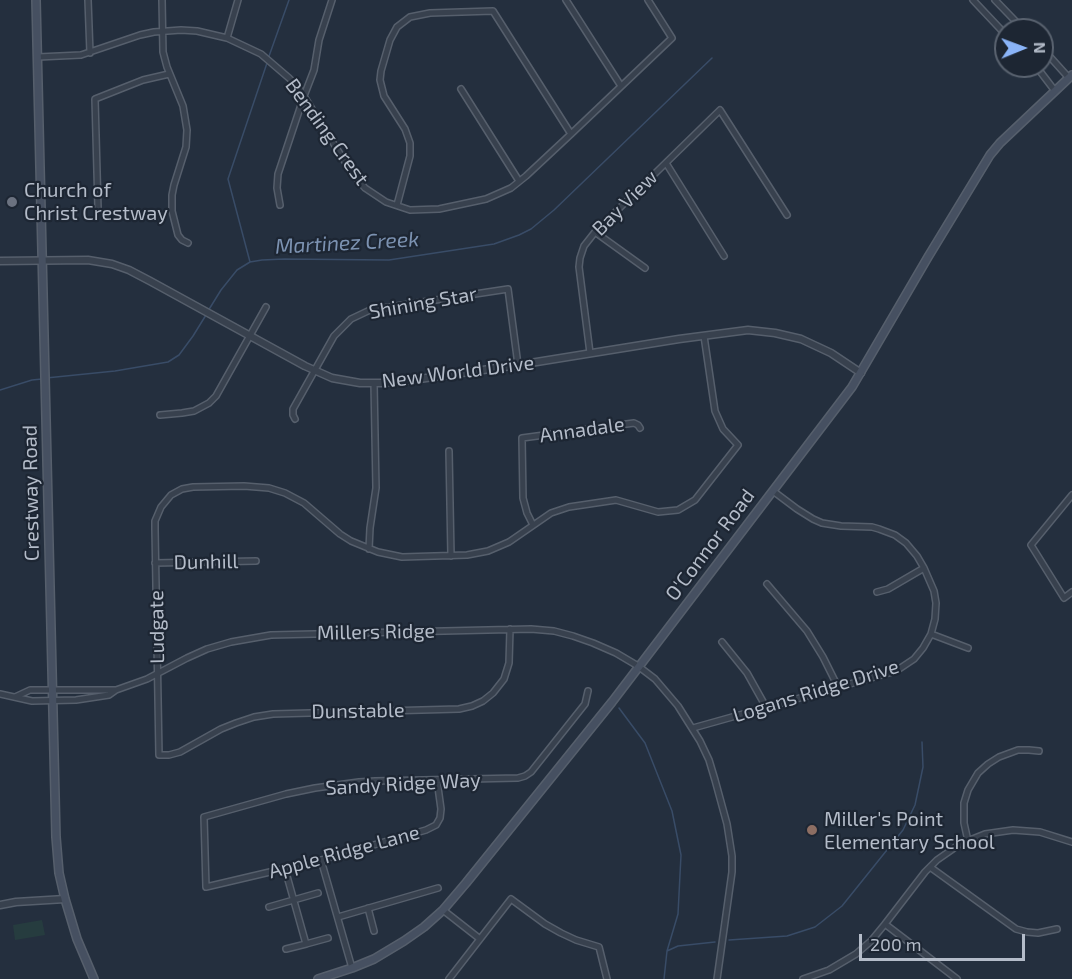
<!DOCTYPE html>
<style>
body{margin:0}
#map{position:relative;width:1072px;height:979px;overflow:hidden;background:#242f3e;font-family:"Exo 2",sans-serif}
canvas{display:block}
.north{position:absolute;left:994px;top:18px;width:60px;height:60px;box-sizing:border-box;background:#1d2633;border:2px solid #59626f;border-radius:50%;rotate:89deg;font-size:16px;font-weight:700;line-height:24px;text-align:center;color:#b4bcc9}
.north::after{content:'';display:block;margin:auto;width:21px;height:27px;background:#8ab4f8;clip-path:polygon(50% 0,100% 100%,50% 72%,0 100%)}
.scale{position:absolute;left:859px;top:934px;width:166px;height:27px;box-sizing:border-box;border:3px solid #b4bcc9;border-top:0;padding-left:8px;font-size:18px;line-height:21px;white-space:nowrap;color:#b4bcc9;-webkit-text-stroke:4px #1d2633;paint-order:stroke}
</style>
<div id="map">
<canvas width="1072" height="979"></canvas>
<div class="north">N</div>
<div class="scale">200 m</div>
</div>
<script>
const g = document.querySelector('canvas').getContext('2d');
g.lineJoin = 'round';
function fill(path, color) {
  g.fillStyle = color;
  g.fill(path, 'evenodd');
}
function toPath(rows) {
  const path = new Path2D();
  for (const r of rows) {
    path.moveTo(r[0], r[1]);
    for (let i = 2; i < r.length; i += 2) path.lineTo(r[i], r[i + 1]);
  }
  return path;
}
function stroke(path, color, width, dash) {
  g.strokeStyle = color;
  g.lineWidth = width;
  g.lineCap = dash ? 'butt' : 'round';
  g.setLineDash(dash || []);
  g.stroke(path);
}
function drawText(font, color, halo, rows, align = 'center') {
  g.font = font + ' "Exo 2",sans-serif';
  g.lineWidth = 4.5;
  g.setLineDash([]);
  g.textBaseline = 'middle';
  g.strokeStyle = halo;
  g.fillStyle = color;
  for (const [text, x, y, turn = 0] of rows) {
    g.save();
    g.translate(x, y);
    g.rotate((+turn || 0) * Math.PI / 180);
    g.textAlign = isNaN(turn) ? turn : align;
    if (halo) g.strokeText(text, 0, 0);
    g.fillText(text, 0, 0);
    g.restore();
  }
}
const green = toPath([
 [42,920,45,935,15,940,13,925]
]);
const stream = toPath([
 [268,59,289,0],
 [250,262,228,179,267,63],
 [208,311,221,290,237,270,250,262,262,260,284,259,389,260,494,244,519,235,531,229,554,210,712,58],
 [46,378,115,371,168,362,179,355,193,336,206,315],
 [0,390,32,380,42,379],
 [619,708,645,743,672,811,681,855,678,914,667,951,664,979],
 [729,940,787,936,815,927,842,906,903,830,915,805,923,767,922,742],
 [667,951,678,946,715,942]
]);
const minor = toPath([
 [88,0,90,53],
 [162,0,163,52,167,67,183,106,187,130,186,147,174,185,172,195,172,211,178,235,182,240,188,243],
 [566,0,621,86],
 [973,0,1006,35],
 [995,0,1024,30],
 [227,38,238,0],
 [1042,48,1069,78],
 [38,57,81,55,140,35,154,32,181,30,197,31,227,38,261,54,289,78,299,88,352,173,365,188,386,202,410,210,439,209,486,199,511,188,526,176,571,134,672,38,648,0],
 [1036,66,1055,91],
 [461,89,519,181],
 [666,163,724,256],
 [280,205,277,188,278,174,304,96,314,70,319,40,332,0],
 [397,205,410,156,410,143,405,129,384,96,380,80,381,71,390,40,397,27,410,17,430,13,493,11,571,134],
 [98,208,95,99,143,80,169,74],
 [595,232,645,268],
 [590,353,579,267,580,258,584,246,595,232,720,110,787,215],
 [160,415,182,413,194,411,209,403,216,396,266,307],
 [295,419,293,415,293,409,334,336,351,319,370,310,508,289,518,365],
 [449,451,451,556],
 [1072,495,1031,545,1064,598,1072,592],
 [533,525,527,513,523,498,522,438,634,423,638,425,640,428],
 [369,549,370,528,376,488,374,383],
 [155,563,256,561],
 [767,584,807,631,823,657,838,687],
 [877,592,888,589,924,568],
 [510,629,509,663,504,679,493,693,483,701,472,706,459,709,273,714,254,717,236,723,221,729,180,752,169,755,159,755,155,529,155,521,161,507,171,495,182,489,193,487,244,486,269,488,285,493,304,503,340,534,351,541,378,552,402,557,467,555,488,551,509,542,551,513,569,507,616,500,658,512,678,510,695,500,738,445,723,429,715,411,704,336],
 [931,634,968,648],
 [722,642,747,673,766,707],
 [116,690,147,679,187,658,207,649,231,642,271,635,531,629,554,631,573,636,593,643,616,653,638,666,655,679,678,706,700,741,709,760,715,780,727,824,732,856,732,872,717,979],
 [0,694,32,701,76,700,109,695,116,690,30,690,15,697],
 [693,728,896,671,914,659,923,648,931,634,935,619,936,603,934,591,924,568,917,556,906,543,895,535,879,529,872,527,841,526,822,523,813,519,797,509,773,491],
 [437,780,441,809,440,818,436,825,426,830,321,860,206,887,204,817,286,794,315,788,359,782,375,781,518,778,525,776,531,772,585,704,588,691],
 [968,841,964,823,964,803,968,790,978,773,988,764,999,757,1018,750,1029,750,1039,751],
 [321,860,352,968],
 [930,867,1016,929,1027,932,1038,933,1057,929],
 [285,869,306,944,328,938],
 [269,907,318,893],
 [368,908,374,931],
 [443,910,480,939],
 [338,917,438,888],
 [885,924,957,979],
 [286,949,306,944],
 [449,979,511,899,545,924,561,933,576,940,599,947,607,979],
 [803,979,829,970,856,954,871,941,885,924,925,872,937,860,960,844,985,834,1013,830,1040,832,1072,842]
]);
const tertiary = toPath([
 [0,261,88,260,112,264,129,270,150,281,305,366,332,378,360,383,382,383,398,382,518,365,679,339,748,330,775,333,801,339,831,353,861,373],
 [0,905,16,902,65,899]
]);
const secondary = toPath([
 [36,0,56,837,59,873,65,899,77,939,94,979],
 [318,979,352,968,374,959,404,941,424,927,443,910,466,883,612,702,852,387,928,257,990,155,1000,143,1072,75]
]);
const markers = [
 [12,202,6,"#6b7280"],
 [812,830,6,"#8d6e63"]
];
const streetNames = [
 ["Bending Crest",327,132,54],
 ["Bay View",625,203,-45],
 ["Shining Star",423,303,-10],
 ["New World Drive",458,372,-7],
 ["Annadale",582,430,-8],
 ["Crestway Road",31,493,-91],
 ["O'Connor Road",710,545,-53],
 ["Dunhill",206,562,-1],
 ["Ludgate",157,627,-91],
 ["Millers Ridge",376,632,-1],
 ["Logans Ridge Drive",816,691,-17],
 ["Dunstable",358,711,-1],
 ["Sandy Ridge Way",403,784,-3],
 ["Apple Ridge Lane",344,852,-15]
];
const poiNames = [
 ["Church of",24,190],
 ["Christ Crestway",24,213],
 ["Miller's Point",824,819],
 ["Elementary School",824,842]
];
const waterNames = [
 ["Martinez Creek",347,243,-3]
];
fill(green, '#263c3f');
stroke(stream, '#394c67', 1.5);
stroke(minor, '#565f6c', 8);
stroke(tertiary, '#565f6c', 9);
stroke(secondary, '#565f6c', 10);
stroke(minor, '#38414e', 5);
stroke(tertiary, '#38414e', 6);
stroke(secondary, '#465061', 7);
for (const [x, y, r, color] of markers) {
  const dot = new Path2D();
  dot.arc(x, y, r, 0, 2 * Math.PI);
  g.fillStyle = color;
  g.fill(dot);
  stroke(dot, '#1d2633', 2);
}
drawText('20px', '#b4bcc9', '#1d2633', streetNames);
drawText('20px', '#b4bcc9', '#1d2633', poiNames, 'left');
drawText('italic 21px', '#7c92b1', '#1d2633', waterNames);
</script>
